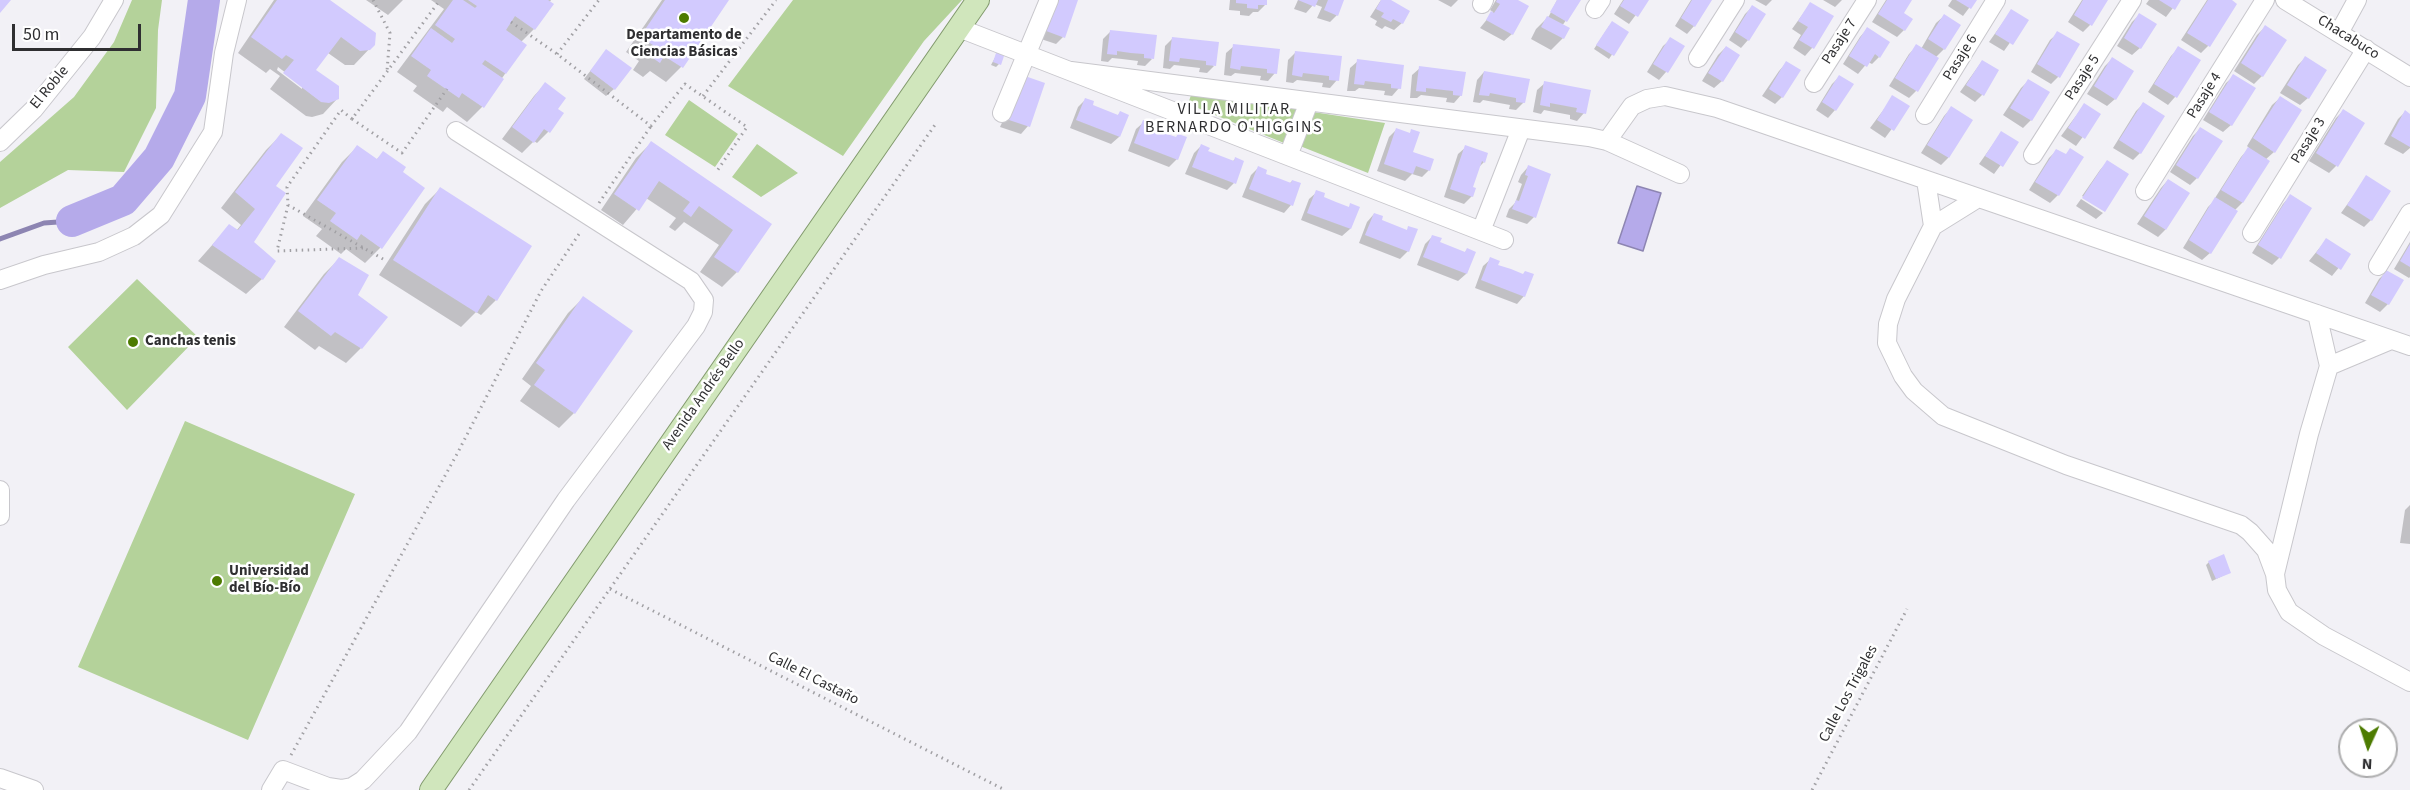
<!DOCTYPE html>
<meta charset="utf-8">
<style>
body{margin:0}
#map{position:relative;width:2410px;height:790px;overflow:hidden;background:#f2f1f6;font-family:"Source Sans 3",sans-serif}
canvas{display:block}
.north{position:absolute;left:2338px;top:718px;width:60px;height:60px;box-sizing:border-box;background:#fff;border:2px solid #acacad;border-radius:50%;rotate:183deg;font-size:16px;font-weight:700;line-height:24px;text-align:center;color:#2f2f31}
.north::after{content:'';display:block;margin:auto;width:21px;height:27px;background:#4d7b01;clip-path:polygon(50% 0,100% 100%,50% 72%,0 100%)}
.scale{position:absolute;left:12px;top:24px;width:129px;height:27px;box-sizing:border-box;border:3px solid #2f2f31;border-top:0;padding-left:8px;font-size:18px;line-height:21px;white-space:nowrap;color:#2f2f31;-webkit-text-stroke:4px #fff;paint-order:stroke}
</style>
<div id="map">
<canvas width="2410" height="790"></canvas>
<div class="north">N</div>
<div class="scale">50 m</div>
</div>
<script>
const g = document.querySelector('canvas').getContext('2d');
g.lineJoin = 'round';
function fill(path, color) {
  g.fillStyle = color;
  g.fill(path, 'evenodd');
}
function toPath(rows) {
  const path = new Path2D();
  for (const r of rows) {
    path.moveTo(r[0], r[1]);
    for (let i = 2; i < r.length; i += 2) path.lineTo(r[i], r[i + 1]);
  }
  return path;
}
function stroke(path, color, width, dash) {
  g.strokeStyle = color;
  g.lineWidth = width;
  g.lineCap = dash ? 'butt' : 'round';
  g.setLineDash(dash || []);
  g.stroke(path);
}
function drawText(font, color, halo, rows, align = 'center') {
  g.font = font + ' "Source Sans 3",sans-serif';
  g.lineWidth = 5;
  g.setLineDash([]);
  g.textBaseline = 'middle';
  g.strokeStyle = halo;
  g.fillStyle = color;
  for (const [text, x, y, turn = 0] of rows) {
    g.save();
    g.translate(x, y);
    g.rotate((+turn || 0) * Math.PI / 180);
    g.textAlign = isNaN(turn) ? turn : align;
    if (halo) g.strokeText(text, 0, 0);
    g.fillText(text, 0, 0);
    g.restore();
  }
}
const green = toPath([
 [132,0,162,0,158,30,156,108,124,172,68,170,0,208,0,162,74,97,114,42],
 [793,0,962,0,924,41,843,156,728,86],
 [1191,95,1297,109,1284,143,1188,104],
 [689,100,738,134,715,167,665,135],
 [1313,112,1385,123,1368,173,1300,146],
 [757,144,798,173,761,197,732,177],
 [137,279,198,337,127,410,68,347],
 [185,421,355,494,248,740,78,667]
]);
const water = toPath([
 [1637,186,1661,193,1643,251,1618,243,1637,186]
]);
const shadow = toPath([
 [274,0,327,0,374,44,354,65,345,65,328,53,314,71,338,98,323,114,312,117,306,116,270,89,280,76,270,69,266,73,238,53],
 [278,67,302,85,302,89,277,70],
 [366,0,403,0,388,15],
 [431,0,551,0,534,29,521,42,525,45,482,107,467,122,447,107,443,112,413,91,417,86,397,72,444,9],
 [662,0,727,0,681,67,666,82,650,71,643,77,633,70,639,61,626,52],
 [1076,0,1063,37,1056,44,1035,37],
 [1230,0,1266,0,1265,5,1258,12,1253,12,1249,16,1240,15,1240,11,1229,10],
 [1298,0,1343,0,1337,15,1330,22,1317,18,1322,7,1314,4,1306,13,1294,9],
 [1381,0,1388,0,1402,23,1394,30,1385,26,1382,29,1375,25,1377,21,1370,17],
 [1438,0,1458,0,1451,7],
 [1496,0,1515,0,1512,34,1504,41,1480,28,1493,12,1490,10],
 [1557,0,1580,0,1562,26,1568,29,1563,38,1551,50,1531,39,1536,29,1549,16],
 [1623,0,1647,0,1629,24,1614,14],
 [1691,0,1711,0,1694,26,1687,34,1675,26],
 [1755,0,1772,0,1766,6],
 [1823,0,1842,0,1835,7],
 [1886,0,1909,0,1902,13,1904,30,1897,37,1872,22],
 [1952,0,1975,0,1963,16,1948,6],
 [2082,0,2104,0,2090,25,2083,32,2068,22],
 [2149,0,2179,0,2166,17,2146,4],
 [2207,0,2229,0,2208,46,2201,53,2181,40],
 [1810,4,1832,17,1812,48,1805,56,1793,48,1801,35,1792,29],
 [1752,7,1748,40,1741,48,1729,40,1745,14],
 [2011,11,2026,20,2004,51,1989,42],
 [2139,15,2140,48,2132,55,2117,46,2132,22],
 [1944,16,1944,49,1935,58,1916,91,1909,98,1889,86,1909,54,1917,46,1921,49,1936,23],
 [1609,26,1627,32,1609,59,1594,49],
 [2265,27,2285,40,2262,76,2254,84,2234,71,2257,35],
 [1867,29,1879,57,1872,64,1868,62,1858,74,1843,64,1860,37],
 [1111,31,1152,59,1145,66,1137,65,1138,61,1122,59,1112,58,1108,62,1101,61,1103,39],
 [2058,33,2078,45,2058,77,2051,84,2031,72,2050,40],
 [1173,38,1214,66,1207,73,1199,72,1200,68,1174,65,1170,69,1163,68,1165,46],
 [1671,39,1683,46,1666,72,1659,80,1647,72,1663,46],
 [1234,46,1275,73,1268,81,1260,80,1261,76,1235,73,1231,76,1224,75,1226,53],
 [1726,47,1722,81,1714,88,1702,81,1718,55],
 [2179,48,2198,61,2175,97,2168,105,2148,92,2171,56],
 [606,51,614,89,606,96,584,79],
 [998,52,999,64,996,67,991,65],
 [1296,52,1337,80,1330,88,1322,87,1323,83,1297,80,1293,83,1286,82,1288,60],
 [2305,58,2308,98,2300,105,2280,93,2298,65],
 [2112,59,2115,99,2107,106,2087,94,2105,66],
 [1358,61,1399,88,1392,96,1384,95,1385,91,1359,88,1355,91,1347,91,1350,68],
 [1982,61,1982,95,1975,102,1960,92],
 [1786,63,1782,97,1775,104,1762,96,1779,71],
 [1420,68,1461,95,1454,103,1446,102,1447,98,1421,95,1417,98,1410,98,1412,75],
 [1484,72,1524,102,1516,110,1509,109,1510,105,1483,100,1480,103,1473,102,1477,80],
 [2234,76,2231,125,2223,132,2203,120,2226,83],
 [1839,77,1835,110,1828,118,1816,110,1832,84],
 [2028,81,2048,93,2031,120,2023,128,2003,115,2021,88],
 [1545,83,1584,113,1577,121,1570,119,1570,115,1544,110,1541,114,1533,112,1537,90],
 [545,84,556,109,548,132,537,143,534,141,522,153,502,139,534,96],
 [1016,93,1028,126,1021,134,1000,127],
 [1893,97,1908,107,1885,138,1870,128],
 [2280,98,2274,152,2265,160,2268,162,2242,203,2234,211,2210,253,2202,260,2183,248,2208,207,2216,199,2215,198,2241,157,2249,148,2247,146,2272,105],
 [1086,99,1091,106,1117,116,1120,113,1127,115,1119,137,1111,144,1070,128,1078,107],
 [2143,104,2140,153,2133,160,2113,148,2136,111],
 [2084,105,2099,115,2076,146,2061,136],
 [1951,108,1948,158,1941,165,1921,153,1944,116],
 [2343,111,2336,166,2329,173,2309,161,2336,118],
 [2405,112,2410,115,2410,148,2403,154,2384,144,2398,119],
 [1144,122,1149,128,1175,138,1177,159,1169,167,1128,151,1136,129],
 [1397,129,1409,134,1412,131,1411,153,1429,170,1422,177,1412,174,1405,181,1377,171,1389,137],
 [2200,129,2197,178,2190,185,2170,172,2193,136],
 [2001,133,2017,143,1994,174,1979,164],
 [281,135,274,187,252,242,274,261,262,279,246,294,198,261,229,226,236,231,241,225,221,208,266,150],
 [651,143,770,224,737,272,722,287,700,272,719,245,684,222,675,231,669,227,676,218,646,198,623,225,601,210,636,158],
 [1201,146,1207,152,1232,162,1235,159,1234,183,1227,190,1185,174,1194,153],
 [357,147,376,160,383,153,380,248,365,263,346,249,341,254,316,236,322,229,303,216,342,162],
 [1466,147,1484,162,1478,168,1471,188,1472,196,1464,204,1444,197,1458,154],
 [2057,150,2065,155,2082,157,2058,195,2050,203,2029,190,2049,158],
 [2107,162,2104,210,2082,196,2100,170],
 [1528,167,1534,217,1527,224,1506,217,1509,209,1515,203,1522,184,1518,182,1521,175],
 [1258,168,1264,174,1289,184,1292,181,1291,205,1284,213,1242,197,1251,175],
 [2367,177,2371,220,2364,227,2341,213],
 [2168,180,2188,193,2165,230,2158,237,2137,224,2161,188],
 [440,189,496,300,481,315,476,312,461,327,379,275,425,204],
 [1317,192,1322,198,1348,208,1351,205,1358,208,1350,229,1342,236,1301,220,1309,199],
 [2290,196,2279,258,2272,265,2252,253,2283,204],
 [2081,199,2103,213,2096,219,2076,206],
 [1374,214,1380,220,1406,231,1409,228,1408,251,1400,259,1359,243,1367,222],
 [1433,236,1438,243,1464,253,1467,250,1474,252,1466,274,1458,281,1417,265,1425,244],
 [2326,240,2349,255,2332,276,2309,261],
 [2410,242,2410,277,2409,278,2394,269],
 [339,259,356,296,361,348,346,363,319,346,315,350,284,327,324,274],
 [1491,259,1524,296,1517,304,1475,288,1483,266],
 [2386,272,2402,281,2388,304,2380,312,2365,303,2379,279],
 [583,298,574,413,559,428,520,401,531,386,522,379,568,313],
 [2410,505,2410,544,2400,543,2405,510],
 [2209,562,2229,573,2212,581,2206,565]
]);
const stream = toPath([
 [0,239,44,223,72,221]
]);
const river = toPath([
 [72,221,123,200,159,158,190,96,204,0]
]);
const building = toPath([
 [0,0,11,0,0,13],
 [277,0,330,0,376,33,375,45,370,50,360,51,341,37,316,70,339,86,339,99,329,103,321,102,283,73,294,60,286,55,282,59,251,37],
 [453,0,463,0,475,8,477,6,468,0,548,0,554,4,535,30,515,16,506,30,527,45,506,74,485,60,482,64,504,79,484,108,462,93,459,98,427,76,431,70,411,56,431,28,452,43,455,39,435,25],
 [665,0,729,0,683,68,664,56,660,63,647,54,653,45,640,37],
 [1056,0,1078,0,1065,38,1041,29],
 [1236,0,1267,0,1267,5,1258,5,1258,9,1247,8,1247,4,1236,3],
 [1298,0,1318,0,1315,7],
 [1328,0,1344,0,1338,16,1324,10],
 [1381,0,1391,0,1410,11,1403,24,1393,19,1391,22,1381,17,1384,13,1376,9],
 [1497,0,1518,0,1529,6,1513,35,1486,20,1491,11,1494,13,1500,4,1496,2],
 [1557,0,1581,0,1567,22,1550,12],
 [1624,0,1649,0,1638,17,1620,6],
 [1692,0,1712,0,1695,27,1681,18],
 [1887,0,1912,0,1904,13,1913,19,1905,31,1878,14],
 [1956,0,1977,0,1971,9],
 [2083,0,2108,0,2092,26,2074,15],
 [2159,0,2181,0,2175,10],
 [2208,0,2232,0,2237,4,2210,47,2187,33],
 [1810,2,1834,16,1814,49,1799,40,1808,27,1798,21],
 [1752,5,1766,14,1749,41,1735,32],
 [2011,9,2029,20,2013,45,1995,34],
 [2139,13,2157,24,2141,49,2124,38],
 [1944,14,1961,25,1945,50,1928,39],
 [1547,16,1570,28,1564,39,1541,27],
 [1612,21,1629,32,1614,56,1596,45],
 [2265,25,2287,40,2263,77,2241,63],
 [1867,27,1890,42,1880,58,1875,54,1867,67,1849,56],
 [1110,30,1157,35,1154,59,1144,58,1144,54,1131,53,1117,51,1117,55,1107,54],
 [2057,31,2080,44,2060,78,2037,64],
 [1172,37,1219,42,1216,66,1206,65,1206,61,1180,58,1179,62,1169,61],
 [1670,37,1685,46,1668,73,1653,64],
 [1233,44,1280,49,1277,74,1267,73,1267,69,1241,66,1240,70,1230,68],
 [1916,44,1939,58,1918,92,1895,78],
 [1726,46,1740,55,1723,82,1708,73],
 [2178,46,2201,60,2177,98,2154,84],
 [606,49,632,68,615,90,590,71],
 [997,50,1005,53,1001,65,993,62],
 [1295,51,1342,56,1339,81,1329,80,1329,76,1303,73,1302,77,1292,75],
 [2305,56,2327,70,2309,99,2287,85],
 [2112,57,2134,71,2116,100,2094,86],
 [1357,59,1404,65,1401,89,1391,88,1391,84,1365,81,1364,85,1354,84],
 [1982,60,1999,70,1984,96,1966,85],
 [1786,61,1801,70,1783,98,1769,89],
 [1419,66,1466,72,1462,96,1453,95,1453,91,1426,88,1426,92,1416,91],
 [1484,71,1530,79,1525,103,1516,102,1516,98,1490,93,1489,96,1479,95],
 [2233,74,2256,88,2232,126,2209,112],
 [1022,75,1045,83,1030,127,1006,119,1009,110,1013,111,1022,85],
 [1839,75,1854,84,1836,111,1822,102],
 [2028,79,2050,92,2032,121,2010,108],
 [1544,81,1591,90,1586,114,1576,112,1577,108,1550,103,1550,107,1540,105],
 [545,82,566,98,558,109,564,113,550,133,544,129,534,143,512,127],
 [1892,95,1910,106,1894,131,1877,120],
 [2280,96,2302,110,2275,153,2253,138],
 [1085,98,1094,101,1093,105,1118,115,1120,111,1129,115,1120,137,1076,120],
 [2143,102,2165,116,2141,154,2119,140],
 [2084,103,2101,114,2085,139,2068,128],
 [1951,106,1973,120,1949,158,1927,145],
 [2343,109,2365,123,2338,167,2316,153],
 [2405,110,2410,114,2410,147,2391,136],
 [1143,120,1152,124,1151,128,1164,133,1176,137,1178,134,1187,137,1178,160,1134,143],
 [2200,127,2223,141,2198,179,2176,165],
 [1396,128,1410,133,1411,129,1420,132,1413,152,1434,159,1430,171,1416,166,1413,174,1384,164],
 [2001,131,2019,142,2003,167,1985,156],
 [281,133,303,148,276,186,286,193,254,242,276,261,263,280,212,245,229,224,238,230,255,209,235,192],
 [651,141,772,224,738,273,714,257,733,230,699,206,691,217,683,211,690,202,659,181,639,211,614,194],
 [1201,144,1210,148,1208,151,1234,161,1235,157,1244,161,1236,184,1192,167],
 [357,145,377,159,383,151,406,167,403,172,425,188,382,249,361,234,357,240,330,221,336,213,317,200],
 [1465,145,1488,153,1485,163,1482,161,1473,187,1476,188,1473,197,1450,189],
 [2248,147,2270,161,2243,203,2221,190],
 [2070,148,2084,157,2059,196,2035,182,2056,149,2066,154],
 [2107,160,2129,174,2105,212,2082,198],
 [1528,165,1551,174,1536,218,1512,209,1516,200,1519,201,1528,176,1525,175],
 [1258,166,1267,170,1266,174,1278,178,1291,183,1292,180,1301,183,1293,206,1249,189],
 [2366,175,2391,191,2372,221,2347,205],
 [2168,179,2190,193,2166,230,2144,216],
 [440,187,532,246,497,301,488,295,477,313,393,260],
 [1316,190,1325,193,1324,197,1336,202,1349,207,1350,203,1360,207,1351,229,1307,213],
 [2290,194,2312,208,2281,259,2258,245],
 [2215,197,2238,211,2211,254,2189,240],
 [1374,213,1383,216,1382,220,1407,230,1408,226,1418,229,1409,252,1365,235],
 [1432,235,1442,238,1440,242,1465,252,1467,248,1476,252,1467,274,1423,257],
 [2326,238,2351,254,2341,270,2316,253],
 [2410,244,2410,267,2400,261],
 [339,257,369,275,358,295,388,317,362,349,335,332,331,336,298,311],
 [1490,257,1500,261,1498,265,1511,269,1523,274,1525,271,1534,274,1525,297,1481,280],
 [2386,270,2404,280,2389,305,2371,295],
 [583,296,633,331,575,414,534,385,545,370,536,363],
 [2224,554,2231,573,2216,579,2208,561]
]);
const path = toPath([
 [373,0,390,33,387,71],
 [511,22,557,54,651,126,685,84,747,127,717,171],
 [557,54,599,0],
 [703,96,776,0],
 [352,119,402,153,447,89],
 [599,203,651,126],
 [288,205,277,251,363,248],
 [383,259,288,205,287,187,341,110,352,119,440,0],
 [610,589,1005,790],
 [291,755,457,454,541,291,581,231],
 [469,790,937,122],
 [1812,790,1907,609]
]);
const minor = toPath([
 [2285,0,2410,77],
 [1482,4,1484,0],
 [1595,9,1601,0],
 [959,28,1504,240],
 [2339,33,2357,0],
 [1698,58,1735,0],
 [1071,71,1589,137,1607,141,1680,174],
 [1814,83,1867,0],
 [1002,113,1049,0],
 [1925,115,1996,0],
 [1607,141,1632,106,1647,99,1665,96,1717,108,2410,346],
 [0,142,34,109,92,37,114,0],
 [2033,155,2132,0],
 [1288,156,1309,102],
 [1926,180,1933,226,1896,299,1888,324,1887,343,1903,376,1914,391,1943,416,2066,465,2241,525,2250,532,2266,550,2275,574],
 [2145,191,2265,0],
 [1933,226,1978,198],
 [1481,231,1521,129],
 [2252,233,2366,49],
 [2378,266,2410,213],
 [0,280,44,265,99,252,134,236,161,215,213,132,224,53,237,0],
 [2317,314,2329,366],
 [2391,340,2329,366,2309,434,2275,574,2277,590,2289,612,2324,636,2410,682],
 [0,490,0,516],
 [0,778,34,790],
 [271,790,283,770,328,787,341,789,352,787,363,780,408,732,566,500,696,326,703,312,704,300,691,281,456,131]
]);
const major = toPath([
 [431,790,978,0]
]);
const markers = [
 [684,18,6,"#4d7b01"],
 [133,342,6,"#4d7b01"],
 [217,581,6,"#4d7b01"]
];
const poiNames = [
 ["Departamento de",684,36,"center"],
 ["Ciencias Básicas",684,53,"center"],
 ["Canchas tenis",145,342],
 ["Universidad",229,572],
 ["del Bío-Bío",229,589]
];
const streetNames = [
 ["Chacabuco",2348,38,32],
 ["Pasaje 7",1840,42,-57],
 ["Pasaje 6",1961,58,-58],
 ["Pasaje 5",2083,78,-57],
 ["El Roble",50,88,-50],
 ["Pasaje 4",2205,96,-58],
 ["Pasaje 3",2309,141,-58],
 ["Avenida Andrés Bello",704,395,-55],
 ["Calle El Castaño",813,679,27],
 ["Calle Los Trigales",1849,694,-62]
];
const neighbourhoodNames = [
 ["VILLA MILITAR",1234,110],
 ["BERNARDO O'HIGGINS",1234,128]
];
fill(green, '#b4d29a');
fill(water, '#b5aaea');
stroke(water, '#8d85b2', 1.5);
fill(shadow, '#0003');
stroke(stream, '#8d85b2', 5);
stroke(river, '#b5aaea', 32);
fill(building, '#d2cafe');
stroke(minor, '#c8c7cc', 20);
stroke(major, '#839b6e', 24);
stroke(path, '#a1a0a4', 3, [1.5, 4.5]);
stroke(minor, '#fff', 18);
stroke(major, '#d0e6bc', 22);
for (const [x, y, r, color] of markers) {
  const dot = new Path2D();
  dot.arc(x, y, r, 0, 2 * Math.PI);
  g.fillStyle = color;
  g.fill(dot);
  stroke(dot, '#fff', 2);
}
drawText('bold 15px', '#2f2f31', '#fff', poiNames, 'left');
drawText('15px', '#2f2f31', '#fff', streetNames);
g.letterSpacing = '1.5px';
drawText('16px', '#2f2f31', '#fff', neighbourhoodNames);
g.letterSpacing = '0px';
</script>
